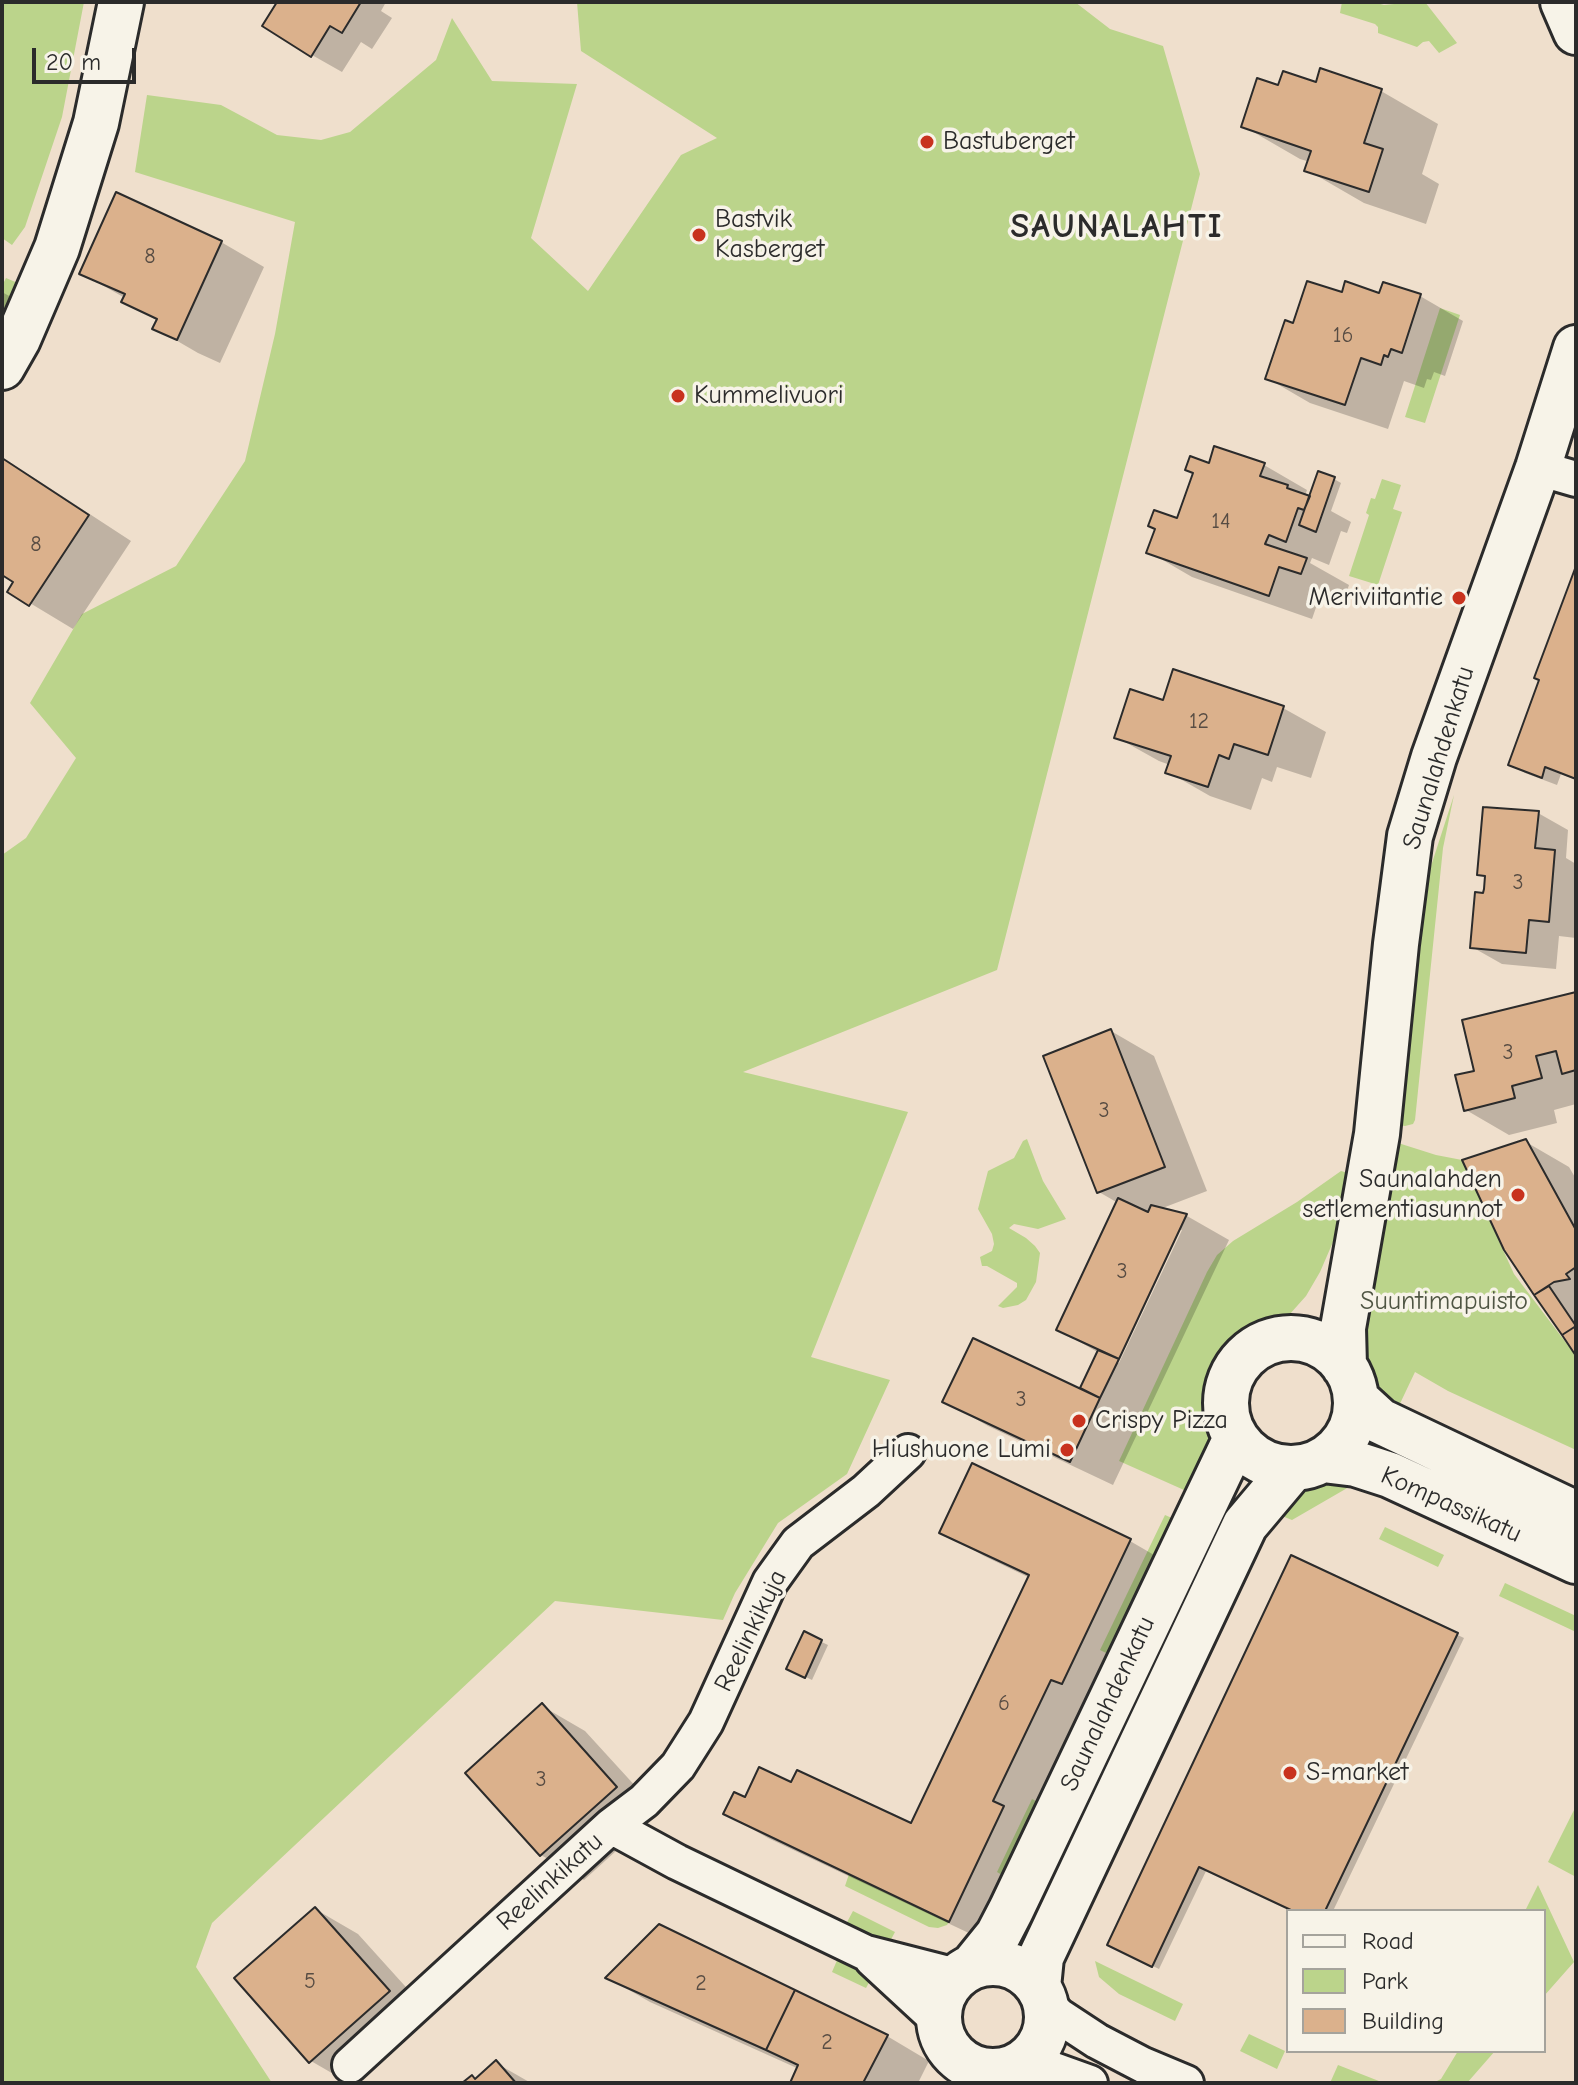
<!DOCTYPE html>
<style>
body{margin:0}
#map{position:relative;width:1578px;height:2085px;overflow:hidden;background:#efdfcc;font-family:"Comic Neue",sans-serif}
canvas{display:block}
.frame{position:absolute;inset:0;border:4px solid #2b2b2b;pointer-events:none}
.legend{position:absolute;left:1286px;top:1909px;width:260px;height:144px;box-sizing:border-box;background:#f7f3e8;border:2px solid #a5a39c;margin:0;padding:10px 14px;list-style:none;font-size:24px;color:#2b2b2b}
.legend li{display:flex;align-items:center;gap:16px;height:40px}
.legend b{width:40px;border:2px solid #a5a39c}
.scale{position:absolute;left:32px;top:48px;width:104px;height:36px;box-sizing:border-box;border:4px solid #2b2b2b;border-top:0;padding-left:10px;font-size:24px;line-height:28px;white-space:nowrap;color:#2b2b2b;-webkit-text-stroke:6px #f7f3e8;paint-order:stroke}
</style>
<div id="map">
<canvas width="1578" height="2085"></canvas>
<div class="frame"></div>
<ul class="legend">
<li><b style="height:10px;background:#f7f3e8"></b>Road</li>
<li><b style="height:22px;background:#bbd48b"></b>Park</li>
<li><b style="height:22px;background:#dbb18c"></b>Building</li>
</ul>
<div class="scale">20 m</div>
</div>
<script>
const g = document.querySelector('canvas').getContext('2d');
g.lineJoin = 'round';
function fill(path, color) {
  g.fillStyle = color;
  g.fill(path, 'evenodd');
}
function toPath(rows) {
  const path = new Path2D();
  for (const r of rows) {
    if (r.length === 3) {
      path.moveTo(r[0] + r[2], r[1]);
      path.arc(r[0], r[1], r[2], 0, 2 * Math.PI);
      continue;
    }
    path.moveTo(r[0], r[1]);
    for (let i = 2; i < r.length; i += 2) path.lineTo(r[i], r[i + 1]);
  }
  return path;
}
function stroke(path, color, width, dash) {
  g.strokeStyle = color;
  g.lineWidth = width;
  g.lineCap = dash ? 'butt' : 'round';
  g.setLineDash(dash || []);
  g.stroke(path);
}
function drawText(font, color, halo, rows, align = 'center') {
  g.font = font + ' "Comic Neue",sans-serif';
  g.lineWidth = 7;
  g.setLineDash([]);
  g.textBaseline = 'middle';
  g.strokeStyle = halo;
  g.fillStyle = color;
  for (const [text, x, y, turn = 0] of rows) {
    g.save();
    g.translate(x, y);
    g.rotate((+turn || 0) * Math.PI / 180);
    g.textAlign = isNaN(turn) ? turn : align;
    if (halo) g.strokeText(text, 0, 0);
    g.fillText(text, 0, 0);
    g.restore();
  }
}
const green = toPath([
 [2,2,84,2,62,117,25,227,12,245,2,238],
 [577,2,1075,2,1110,29,1163,46,1200,174,997,970,743,1072,908,1112,811,1357,890,1380,847,1474,778,1523,735,1593,723,1620,555,1601,212,1923,196,1967,272,2083,2,2083,2,855,26,838,76,758,30,703,82,614,176,566,245,461,275,334,295,222,135,172,147,95,221,105,277,135,321,140,350,132,436,60,452,18,492,81,577,84,531,238,588,291,681,155,717,138,581,51],
 [1342,2,1373,2,1384,5,1394,4,1397,2,1425,2,1457,43,1439,53,1429,41,1423,42,1417,47,1378,33,1378,27,1375,24,1340,13],
 [6,278,20,284,2,322,2,286],
 [1440,308,1460,315,1425,423,1405,417],
 [1382,479,1401,485,1393,509,1402,512,1378,585,1349,576,1369,515,1366,513,1371,498,1375,499],
 [1454,795,1443,848,1415,1120,1413,1124,1405,1126,1397,1125,1420,900],
 [1027,1139,1043,1181,1066,1219,1038,1229,1014,1224,1009,1228,1026,1238,1035,1246,1040,1253,1036,1282,1026,1300,1018,1305,1003,1308,998,1306,1017,1287,1017,1283,987,1266,982,1266,980,1257,992,1251,994,1244,992,1234,978,1209,988,1171,1014,1158,1023,1141],
 [1395,1142,1436,1155,1462,1160,1514,1274,1576,1356,1576,1450,1448,1391,1415,1372,1396,1412,1378,1397,1368,1380,1363,1361,1362,1340],
 [1341,1171,1352,1174,1333,1242,1320,1272,1306,1296,1289,1315,1256,1331,1230,1349,1216,1368,1210,1391,1208,1451,1193,1494,1119,1461,1207,1272,1217,1255,1233,1241,1297,1202],
 [1325,1478,1347,1479,1361,1488,1349,1487,1292,1520,1267,1510,1307,1480],
 [1165,1515,1181,1522,1149,1588,1106,1653,1100,1650],
 [1385,1527,1444,1555,1438,1567,1379,1539],
 [1505,1583,1576,1616,1576,1632,1499,1596],
 [1032,1799,1036,1801,1029,1830,1010,1880,997,1872],
 [1576,1806,1576,1877,1548,1862],
 [849,1874,949,1922,947,1925,938,1928,929,1927,845,1886],
 [1538,1885,1574,1962,1544,1996,1544,1911,1525,1911],
 [853,1911,895,1932,888,1945,846,1924],
 [838,1958,873,1975,866,1988,832,1972],
 [1095,1961,1183,2004,1175,2021,1119,1994,1099,1977],
 [1249,2034,1285,2051,1277,2069,1240,2051],
 [1458,2051,1495,2051,1467,2083,1433,2083,1441,2079],
 [1338,2065,1384,2083,1330,2083]
]);
const shadow = toPath([
 [279,2,386,2,381,11,392,18,372,49,361,42,342,72,312,55],
 [1280,88,1381,91,1438,124,1422,174,1439,184,1426,224,1364,203,1307,170,1310,162,1300,159,1243,126],
 [221,242,264,267,220,363,198,353,155,328,158,321,124,301,125,298,81,273],
 [2,292,29,307,2,355],
 [1343,295,1420,296,1463,321,1445,376,1434,372,1431,380,1427,379,1424,388,1404,381,1388,429,1310,403,1267,378,1294,325],
 [2,459,36,479,131,541,73,629,10,591,16,582,2,572],
 [1210,465,1264,465,1307,490,1305,496,1310,498,1334,479,1341,483,1331,511,1351,522,1347,533,1341,531,1329,565,1312,558,1310,563,1349,585,1345,597,1322,590,1312,619,1192,577,1149,552,1178,521],
 [1576,572,1576,780,1561,774,1557,785,1525,773,1511,764],
 [1283,708,1326,732,1311,778,1277,767,1272,782,1262,778,1251,810,1210,796,1168,772,1170,765,1159,761,1116,737],
 [1538,813,1568,830,1566,858,1576,864,1576,938,1559,936,1556,969,1502,964,1472,947,1485,895,1487,878,1479,874],
 [1576,994,1576,1104,1554,1110,1557,1123,1509,1135,1466,1110],
 [1111,1031,1154,1056,1207,1191,1160,1209,1187,1216,1229,1240,1113,1485,988,1426,945,1401,1081,1391,1099,1353,1058,1329,1118,1203,1099,1192],
 [1178,1230,1182,1230,1119,1363,1115,1363],
 [1526,1142,1569,1167,1576,1179,1576,1353,1506,1249],
 [973,1466,1130,1541,1173,1566,992,1944,768,1838,726,1814,746,1800,792,1785,912,1826,1030,1578,984,1556,942,1532],
 [1292,1557,1464,1638,1333,1911,1295,1911,1207,1869,1159,1969,1117,1948],
 [805,1634,828,1645,812,1680,796,1672],
 [542,1706,585,1731,659,1812,584,1880,541,1855],
 [315,1909,358,1934,432,2016,357,2083,349,2083,311,2061],
 [608,1978,887,2036,929,2061,918,2083,792,2083,799,2069,650,2002],
 [496,2063,531,2083,465,2083,477,2080]
]);
const building = toPath([
 [277,2,361,2,342,33,330,26,311,57,262,26,277,2],
 [1320,68,1382,89,1364,143,1383,149,1369,192,1304,171,1311,151,1241,127,1257,78,1278,85,1283,71,1316,82,1320,68],
 [116,192,222,241,177,340,152,329,157,319,121,302,125,294,79,274,116,192],
 [1307,281,1342,292,1345,281,1379,293,1383,282,1421,294,1402,353,1391,349,1388,357,1384,355,1381,365,1361,358,1345,405,1265,379,1285,320,1293,323,1307,281],
 [1214,446,1265,463,1260,476,1288,485,1287,488,1310,496,1304,510,1298,508,1286,542,1269,535,1265,544,1307,558,1301,574,1279,567,1269,596,1146,553,1155,529,1148,526,1154,510,1177,518,1193,473,1185,470,1190,456,1209,463,1214,446],
 [2,458,89,515,29,606,7,592,13,582,2,575,2,458],
 [1318,471,1335,477,1316,532,1299,525,1318,471],
 [1576,566,1576,779,1545,767,1542,778,1508,765,1539,680,1534,678,1576,566],
 [1173,669,1284,706,1268,755,1234,744,1229,759,1219,755,1208,787,1165,773,1171,756,1114,738,1130,689,1163,700,1173,669],
 [1483,807,1539,811,1535,848,1555,850,1549,922,1529,920,1526,953,1470,948,1475,892,1483,893,1484,889,1485,876,1477,875,1483,807],
 [1576,992,1576,1070,1562,1074,1556,1051,1536,1056,1542,1078,1512,1086,1515,1098,1464,1111,1455,1075,1474,1071,1462,1020,1576,992],
 [1111,1029,1165,1167,1097,1193,1043,1056,1111,1029],
 [1526,1139,1576,1230,1576,1267,1566,1274,1570,1279,1554,1282,1534,1295,1504,1250,1462,1160,1526,1139],
 [1118,1198,1148,1212,1151,1205,1187,1214,1119,1359,1056,1330,1118,1198],
 [1549,1286,1576,1326,1562,1335,1534,1295,1549,1286],
 [1576,1326,1576,1356,1562,1335,1576,1326],
 [973,1338,1100,1398,1070,1462,942,1402,973,1338],
 [1098,1350,1119,1359,1100,1398,1080,1388,1098,1350],
 [972,1463,1131,1539,1062,1684,1051,1680,993,1801,1004,1806,949,1922,723,1814,734,1792,745,1797,759,1767,791,1782,797,1770,911,1823,1029,1575,939,1533,972,1463],
 [1291,1555,1458,1633,1325,1911,1293,1911,1199,1867,1152,1967,1107,1945,1291,1555],
 [804,1631,822,1640,805,1678,786,1669,804,1631],
 [542,1703,617,1787,540,1856,465,1773,542,1703],
 [315,1907,390,1991,309,2063,234,1978,315,1907],
 [659,1924,795,1990,766,2050,605,1978,659,1924],
 [795,1990,888,2035,863,2083,790,2083,798,2065,766,2050,795,1990],
 [496,2060,516,2083,462,2083,472,2075,475,2079,496,2060]
]);
const street = toPath([
 [1538,468,1576,479],
 [611,1826,644,1801,678,1766,706,1722,770,1582,798,1543,866,1491,908,1452],
 [872,1959,938,2020],
 [1045,2003,1059,2016,1097,2041,1143,2065,1186,2083],
 [1026,2060,1090,2083],
 [350,2065,611,1826,677,1862,866,1953,956,1976]
]);
const secondary = toPath([
 [1563,2,1576,32],
 [2,367,18,339,57,248,96,123,121,2],
 [1291,1403,65],
 [1344,1366,1343,1328,1377,1134,1396,944,1410,836,1434,757,1538,468,1576,348],
 [1356,1399,1380,1421,1576,1514],
 [1323,1460,1356,1464,1390,1475,1576,1561],
 [993,2017,54],
 [973,1966,998,1935,1011,1910,1236,1438],
 [1038,1987,1041,1957,1245,1525,1293,1468]
]);
const markers = [
 [927,142,8,"#c8321e"],
 [699,235,8,"#c8321e"],
 [678,396,8,"#c8321e"],
 [1459,598,8,"#c8321e"],
 [1518,1195,8,"#c8321e"],
 [1079,1421,8,"#c8321e"],
 [1067,1450,8,"#c8321e"],
 [1290,1773,8,"#c8321e"]
];
const numberNames = [
 ["8",150,257],
 ["16",1343,336],
 ["14",1221,522],
 ["8",36,545],
 ["12",1199,722],
 ["3",1518,883],
 ["3",1508,1053],
 ["3",1104,1111],
 ["3",1122,1272],
 ["3",1021,1400],
 ["6",1004,1704],
 ["3",541,1780],
 ["5",310,1982],
 ["2",701,1984],
 ["2",827,2043]
];
const poiNames = [
 ["Bastuberget",943,142],
 ["Bastvik",715,220],
 ["Kasberget",715,250],
 ["Kummelivuori",694,396],
 ["Meriviitantie",1443,598,"right"],
 ["Saunalahden",1502,1180,"right"],
 ["setlementiasunnot",1502,1210,"right"],
 ["Crispy Pizza",1095,1421],
 ["Hiushuone Lumi",1051,1450,"right"],
 ["S-market",1306,1773]
];
const streetNames = [
 ["Saunalahdenkatu",1439,758,-73],
 ["Kompassikatu",1451,1505,24],
 ["Reelinkikuja",751,1631,-64],
 ["Saunalahdenkatu",1108,1704,-65],
 ["Reelinkikatu",550,1882,-42]
];
const parkNames = [
 ["Suuntimapuisto",1444,1302]
];
const districtNames = [
 ["SAUNALAHTI",1117,227]
];
fill(green, '#bbd48b');
fill(shadow, '#0003');
fill(building, '#dbb18c');
stroke(building, '#2b2b2b', 2);
stroke(street, '#2b2b2b', 40);
stroke(secondary, '#2b2b2b', 50);
stroke(street, '#f7f3e8', 34);
stroke(secondary, '#f7f3e8', 44);
for (const [x, y, r, color] of markers) {
  const dot = new Path2D();
  dot.arc(x, y, r, 0, 2 * Math.PI);
  g.fillStyle = color;
  g.fill(dot);
  stroke(dot, '#f7f3e8', 3);
}
drawText('22px', '#574c43', null, numberNames);
drawText('26px', '#2b2b2b', '#f7f3e8', poiNames, 'left');
drawText('26px', '#2b2b2b', '#f7f3e8', streetNames);
drawText('26px', '#4f5543', '#f7f3e8', parkNames);
g.letterSpacing = '2px';
drawText('bold 34px', '#2b2b2b', '#f7f3e8', districtNames);
g.letterSpacing = '0px';
</script>
